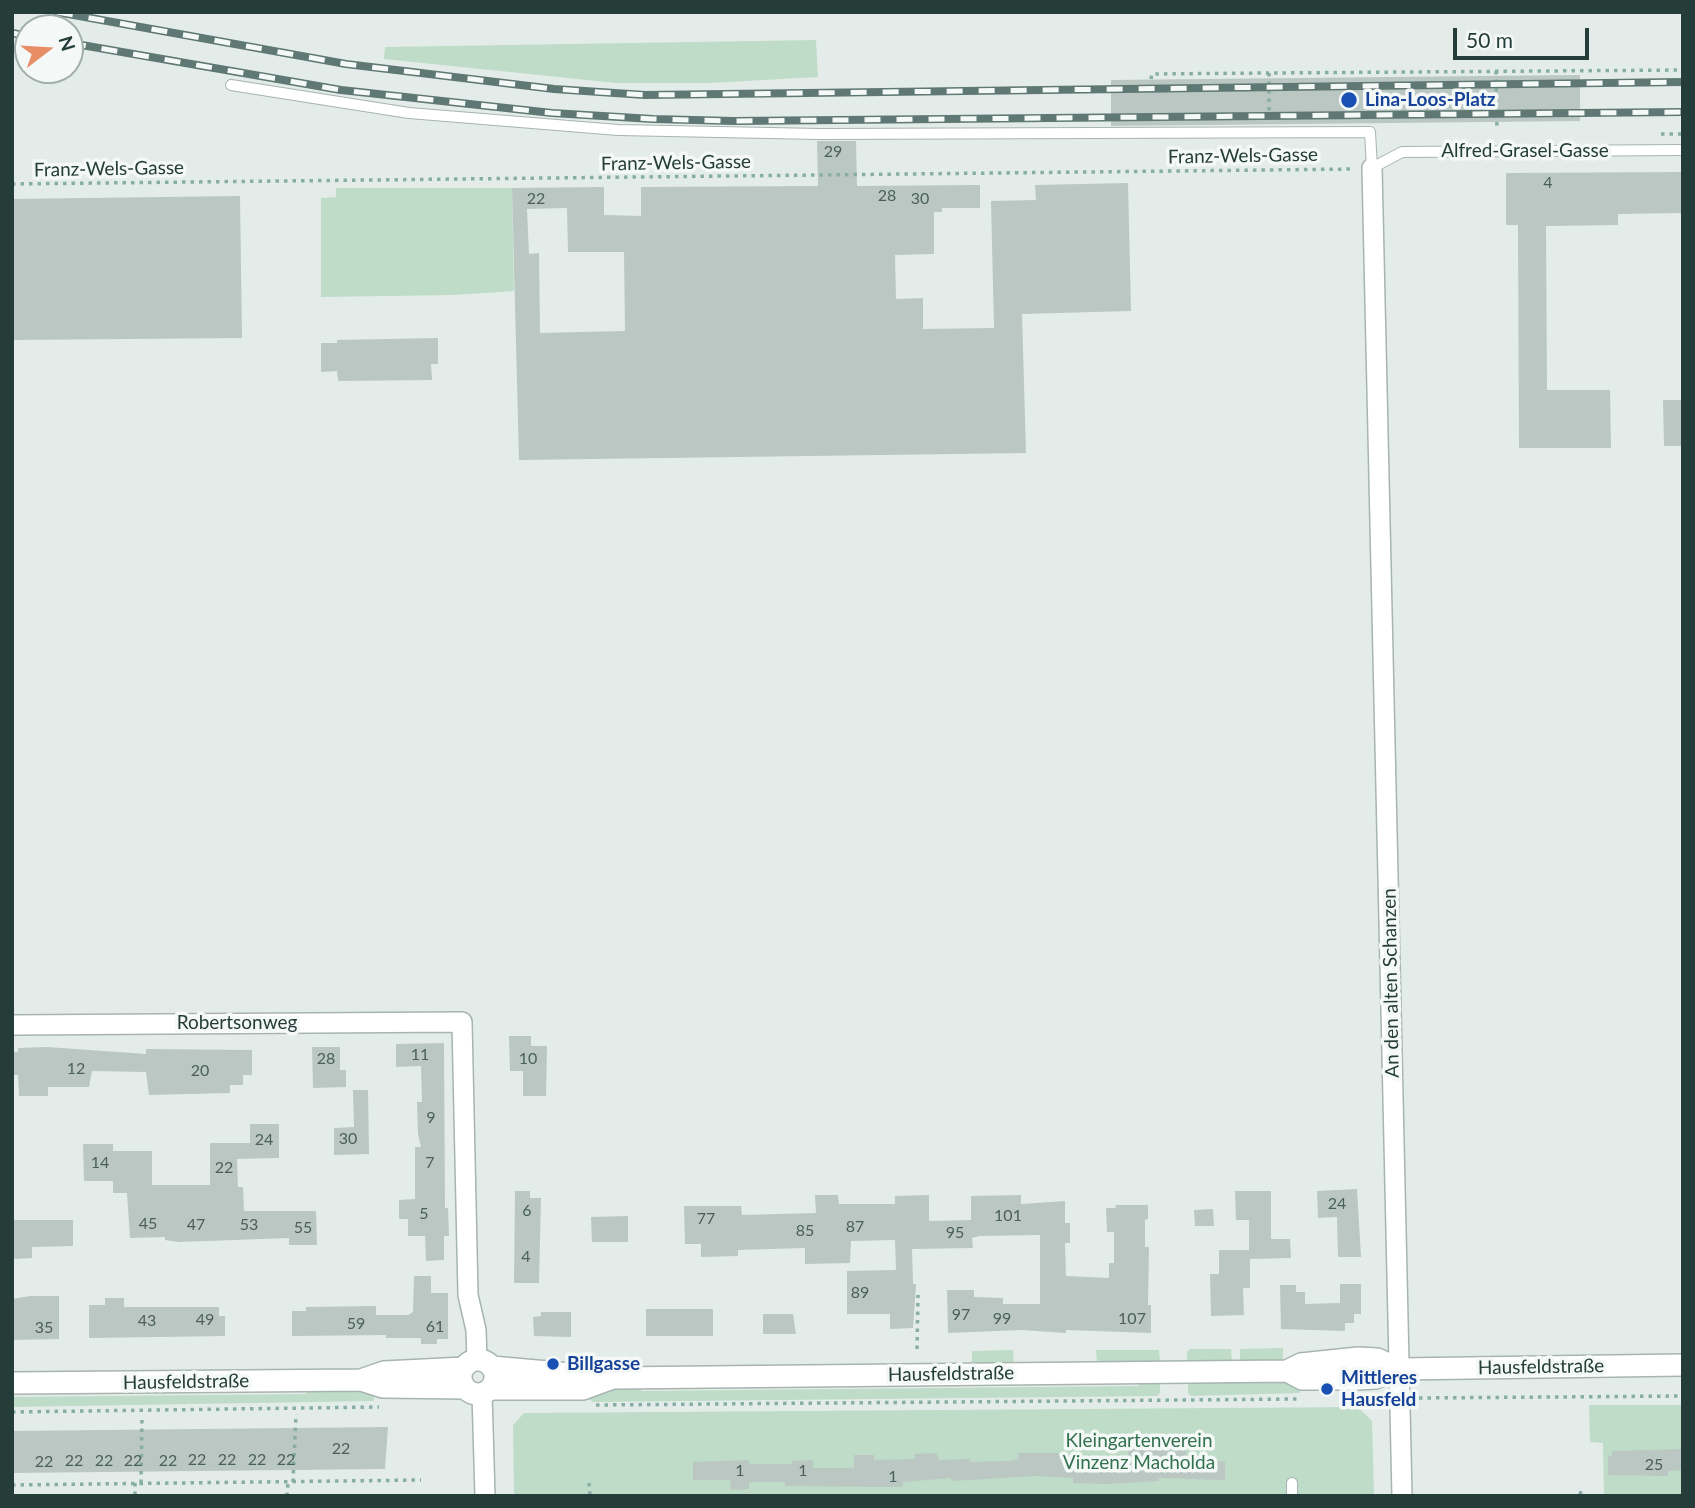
<!DOCTYPE html>
<meta charset="utf-8">
<style>
body{margin:0}
#map{position:relative;width:1695px;height:1508px;overflow:hidden;background:#e4ece9;font-family:Lato,sans-serif}
canvas{display:block}
.frame{position:absolute;inset:0;border:14px solid #253d38;pointer-events:none}
.north{position:absolute;left:14px;top:14px;width:70px;height:70px;box-sizing:border-box;background:#f4f9f7;border:2px solid #a1aeab;border-radius:50%;rotate:73deg;font-size:19px;font-weight:700;line-height:28px;text-align:center;color:#253d38}
.north::after{content:'';display:block;margin:auto;width:24px;height:32px;background:#e78e67;clip-path:polygon(50% 0,100% 100%,50% 72%,0 100%)}
.scale{position:absolute;left:1453px;top:28px;width:136px;height:32px;box-sizing:border-box;border:4px solid #253d38;border-top:0;padding-left:9px;font-size:21px;line-height:24px;white-space:nowrap;color:#253d38;-webkit-text-stroke:5px #f4f9f7;paint-order:stroke}
</style>
<div id="map">
<canvas width="1695" height="1508"></canvas>
<div class="frame"></div>
<div class="north">N</div>
<div class="scale">50 m</div>
</div>
<script>
const g = document.querySelector('canvas').getContext('2d');
g.lineJoin = 'round';
function fill(path, color) {
  g.fillStyle = color;
  g.fill(path, 'evenodd');
}
function toPath(rows) {
  const path = new Path2D();
  for (const r of rows) {
    if (r.length === 3) {
      path.moveTo(r[0] + r[2], r[1]);
      path.arc(r[0], r[1], r[2], 0, 2 * Math.PI);
      continue;
    }
    path.moveTo(r[0], r[1]);
    for (let i = 2; i < r.length; i += 2) path.lineTo(r[i], r[i + 1]);
  }
  return path;
}
function stroke(path, color, width, dash) {
  g.strokeStyle = color;
  g.lineWidth = width;
  g.lineCap = dash ? 'butt' : 'round';
  g.setLineDash(dash || []);
  g.stroke(path);
}
function drawText(font, color, halo, rows, align = 'center') {
  g.font = font + ' Lato,sans-serif';
  g.lineWidth = 7;
  g.setLineDash([]);
  g.textBaseline = 'middle';
  g.strokeStyle = halo;
  g.fillStyle = color;
  for (const [text, x, y, turn = 0] of rows) {
    g.save();
    g.translate(x, y);
    g.rotate((+turn || 0) * Math.PI / 180);
    g.textAlign = isNaN(turn) ? turn : align;
    if (halo) g.strokeText(text, 0, 0);
    g.fillText(text, 0, 0);
    g.restore();
  }
}
const green = toPath([
 [816,40,818,77,710,83,616,83,384,59,385,47],
 [336,188,512,188,514,291,455,295,321,297,321,198,336,197],
 [1283,1348,1283,1360,1240,1362,1240,1349],
 [1190,1349,1231,1349,1232,1362,1187,1361,1187,1352],
 [1013,1350,1014,1364,972,1365,972,1351],
 [1096,1350,1159,1350,1160,1362,1097,1363],
 [1160,1381,1160,1393,1157,1396,593,1402,589,1399,590,1396,612,1388,641,1387,641,1391,1139,1386,1140,1382],
 [1188,1381,1272,1381,1299,1385,1300,1393,1191,1396,1188,1393],
 [307,1390,374,1393,374,1401,12,1407,12,1397,306,1394],
 [1589,1405,1683,1405,1683,1496,1604,1496,1603,1443,1590,1442],
 [1358,1407,1372,1421,1374,1496,514,1496,513,1425,524,1413]
]);
const building = toPath([
 [1580,75,1580,121,1111,126,1111,80],
 [817,141,856,141,857,186,980,185,980,208,942,208,942,212,934,212,934,254,895,255,896,299,923,298,923,329,994,328,991,201,1036,200,1035,185,1128,183,1131,311,1022,314,1026,453,519,460,512,188,604,187,604,215,641,216,641,187,818,186],
 [567,208,568,252,624,252,625,331,540,333,539,253,529,254,527,209],
 [1683,172,1683,213,1618,214,1618,225,1546,226,1547,390,1610,390,1611,448,1519,448,1518,225,1506,225,1506,173],
 [240,196,242,338,12,340,12,199],
 [438,338,438,364,431,364,432,380,338,381,337,371,321,372,321,343,337,343,337,340],
 [1663,400,1683,400,1683,446,1664,446],
 [509,1036,531,1036,531,1046,547,1046,546,1096,523,1096,523,1071,510,1071],
 [444,1043,445,1208,448,1208,449,1236,444,1236,444,1260,426,1261,425,1236,408,1236,408,1219,399,1219,399,1200,415,1199,415,1147,421,1147,418,1134,417,1102,422,1102,421,1066,396,1067,396,1044],
 [47,1047,146,1054,146,1049,252,1050,252,1075,243,1075,243,1085,230,1085,230,1093,149,1095,146,1072,92,1071,89,1087,48,1087,48,1096,19,1096,18,1075,12,1075,12,1052,18,1052,18,1048],
 [312,1047,340,1047,340,1070,346,1070,346,1087,313,1088],
 [353,1090,368,1090,369,1154,334,1155,334,1128,354,1127],
 [250,1124,279,1124,279,1158,237,1159,238,1187,243,1187,244,1211,316,1211,317,1245,289,1245,289,1238,179,1242,165,1240,165,1237,130,1238,127,1193,113,1193,113,1181,84,1181,83,1144,113,1144,113,1151,152,1151,152,1185,210,1185,210,1143,250,1143],
 [1357,1189,1361,1257,1338,1257,1337,1217,1318,1218,1317,1191],
 [515,1191,530,1191,530,1198,541,1198,539,1283,514,1283],
 [1235,1191,1271,1191,1271,1239,1290,1239,1291,1258,1250,1259,1250,1288,1243,1288,1244,1315,1211,1316,1210,1274,1219,1274,1219,1250,1249,1250,1249,1220,1236,1220],
 [815,1195,838,1195,839,1204,895,1204,895,1196,929,1195,929,1221,971,1220,971,1196,1021,1195,1021,1204,1065,1201,1065,1223,1070,1223,1070,1243,1065,1243,1066,1276,1109,1278,1109,1263,1114,1263,1114,1232,1107,1232,1106,1208,1116,1208,1115,1205,1148,1205,1148,1219,1145,1220,1145,1247,1149,1247,1148,1305,1151,1305,1151,1333,1066,1330,1066,1333,1022,1330,948,1333,947,1290,974,1290,974,1297,1003,1298,1003,1304,1040,1304,1040,1235,980,1236,972,1238,973,1248,912,1249,913,1284,916,1284,913,1328,890,1329,890,1314,847,1314,847,1271,896,1270,895,1240,851,1241,850,1263,805,1264,805,1248,738,1250,738,1256,701,1257,701,1244,685,1244,684,1206,741,1206,742,1215,816,1213],
 [1213,1209,1214,1226,1195,1226,1194,1210],
 [628,1216,628,1242,592,1242,591,1217],
 [12,1220,73,1220,73,1246,32,1247,32,1258,15,1259,12,1255],
 [414,1276,431,1276,431,1293,448,1293,448,1339,437,1339,437,1344,421,1344,421,1338,386,1338,386,1335,292,1336,292,1311,306,1311,306,1307,376,1306,376,1315,408,1315,413,1312],
 [1340,1284,1361,1284,1361,1314,1354,1314,1354,1323,1345,1323,1345,1331,1281,1329,1280,1285,1296,1285,1296,1292,1305,1292,1305,1304,1340,1303],
 [30,1296,59,1296,59,1339,12,1340,12,1299],
 [105,1298,124,1298,124,1307,219,1307,219,1316,225,1316,225,1336,89,1338,89,1305,105,1305],
 [646,1309,713,1309,713,1336,646,1336],
 [541,1312,571,1312,571,1337,534,1336,533,1317,541,1316],
 [763,1314,793,1314,796,1334,763,1334],
 [388,1427,385,1469,12,1473,12,1431],
 [1146,1444,1163,1444,1164,1451,1186,1450,1186,1458,1225,1462,1225,1480,1159,1478,1159,1481,1107,1484,1073,1483,1073,1478,1036,1476,951,1481,951,1478,903,1482,903,1487,883,1487,785,1486,785,1482,749,1482,749,1489,731,1490,730,1480,693,1480,693,1462,749,1460,749,1464,792,1464,792,1461,813,1460,813,1468,854,1468,854,1455,874,1455,874,1460,915,1459,915,1454,936,1453,939,1460,970,1459,970,1462,1009,1461,1018,1459,1018,1453,1063,1453,1063,1460,1071,1464,1129,1466,1128,1449],
 [1683,1449,1683,1470,1668,1471,1668,1476,1608,1475,1608,1456,1612,1456,1612,1451]
]);
const path = toPath([
 [1496,71,1497,130],
 [1151,79,1152,74,1269,73],
 [1269,119,1269,73,1683,70],
 [1661,134,1683,134],
 [12,184,1354,169],
 [917,1349,918,1295],
 [1419,1398,1683,1396],
 [596,1405,1299,1399],
 [12,1412,379,1407],
 [293,1482,296,1414],
 [135,1483,135,1496],
 [141,1483,142,1416],
 [589,1483,590,1496],
 [12,1485,421,1480],
 [1579,1492,1586,1496],
 [287,1496,288,1482]
]);
const service = toPath([
 [231,85,409,113,618,130,819,134,1370,132,1372,168,1402,152,1683,150],
 [1292,1483,1292,1496]
]);
const minor = toPath([
 [1372,168,1402,1496],
 [12,1025,462,1022,468,1295,476,1330,477,1360],
 [482,1394,485,1496]
]);
const tertiary = toPath([
 [478,1377,17],
 [492,1367,615,1378,1287,1371,1302,1379,1358,1379,1375,1378,1400,1369,1683,1365],
 [1287,1371,1301,1364,1358,1358,1377,1359,1400,1369],
 [361,1380,383,1387,465,1388],
 [12,1383,361,1380,384,1372,464,1368],
 [490,1389,583,1389,613,1378]
]);
const rail = toPath([
 [57,12,346,64,554,89,645,95,1683,82],
 [12,33,28,36],
 [70,43,341,90,552,113,653,119,734,121,1683,112]
]);
const markers = [
 [1349,100,9,"#1a4fb4"],
 [553,1364,7,"#1a4fb4"],
 [1327,1389,7,"#1a4fb4"]
];
const numberNames = [
 ["29",833,152],
 ["4",1548,183],
 ["28",887,196],
 ["22",536,199],
 ["30",920,199],
 ["11",420,1055],
 ["28",326,1059],
 ["10",528,1059],
 ["12",76,1069],
 ["20",200,1071],
 ["9",431,1118],
 ["30",348,1139],
 ["24",264,1140],
 ["14",100,1163],
 ["7",430,1163],
 ["22",224,1168],
 ["24",1337,1204],
 ["6",527,1211],
 ["5",424,1214],
 ["101",1008,1216],
 ["77",706,1219],
 ["45",148,1224],
 ["47",196,1225],
 ["53",249,1225],
 ["87",855,1227],
 ["55",303,1228],
 ["85",805,1231],
 ["95",955,1233],
 ["4",526,1257],
 ["89",860,1293],
 ["97",961,1315],
 ["99",1002,1319],
 ["107",1132,1319],
 ["49",205,1320],
 ["43",147,1321],
 ["59",356,1324],
 ["61",435,1327],
 ["35",44,1328],
 ["22",341,1449],
 ["22",197,1460],
 ["22",227,1460],
 ["22",257,1460],
 ["22",286,1460],
 ["22",74,1461],
 ["22",104,1461],
 ["22",133,1461],
 ["22",168,1461],
 ["22",44,1462],
 ["25",1654,1465],
 ["1",740,1471],
 ["1",803,1471],
 ["1",893,1477]
];
const transitNames = [
 ["Lina-Loos-Platz",1365,100],
 ["Billgasse",567,1364],
 ["Mittleres",1341,1378],
 ["Hausfeld",1341,1400]
];
const streetNames = [
 ["Alfred-Grasel-Gasse",1525,151],
 ["Franz-Wels-Gasse",1243,156,-1],
 ["Franz-Wels-Gasse",676,163,-1],
 ["Franz-Wels-Gasse",109,169,-1],
 ["An den alten Schanzen",1391,983,-91],
 ["Robertsonweg",237,1023],
 ["Hausfeldstraße",1541,1367,-1],
 ["Hausfeldstraße",951,1374,-1],
 ["Hausfeldstraße",186,1382,-1]
];
const parkNames = [
 ["Kleingartenverein",1139,1441],
 ["Vinzenz Macholda",1139,1463]
];
fill(green, '#bfdcc8');
fill(building, '#bac7c2');
stroke(service, '#a7b4b0', 12);
stroke(minor, '#a7b4b0', 22);
stroke(tertiary, '#a7b4b0', 24);
stroke(path, '#87aea4', 3.5, [3.5, 5]);
stroke(service, '#fff', 10);
stroke(minor, '#fff', 19);
stroke(tertiary, '#fff', 21);
stroke(rail, '#5f7873', 8);
stroke(rail, '#f4f9f7', 5, [16]);
for (const [x, y, r, color] of markers) {
  const dot = new Path2D();
  dot.arc(x, y, r, 0, 2 * Math.PI);
  g.fillStyle = color;
  g.fill(dot);
  stroke(dot, '#f4f9f7', 2.5);
}
drawText('16px', '#4a605a', null, numberNames);
drawText('bold 19px', '#164399', '#f4f9f7', transitNames, 'left');
drawText('19px', '#253d38', '#f4f9f7', streetNames);
drawText('19px', '#32714e', '#f4f9f7', parkNames);
</script>
